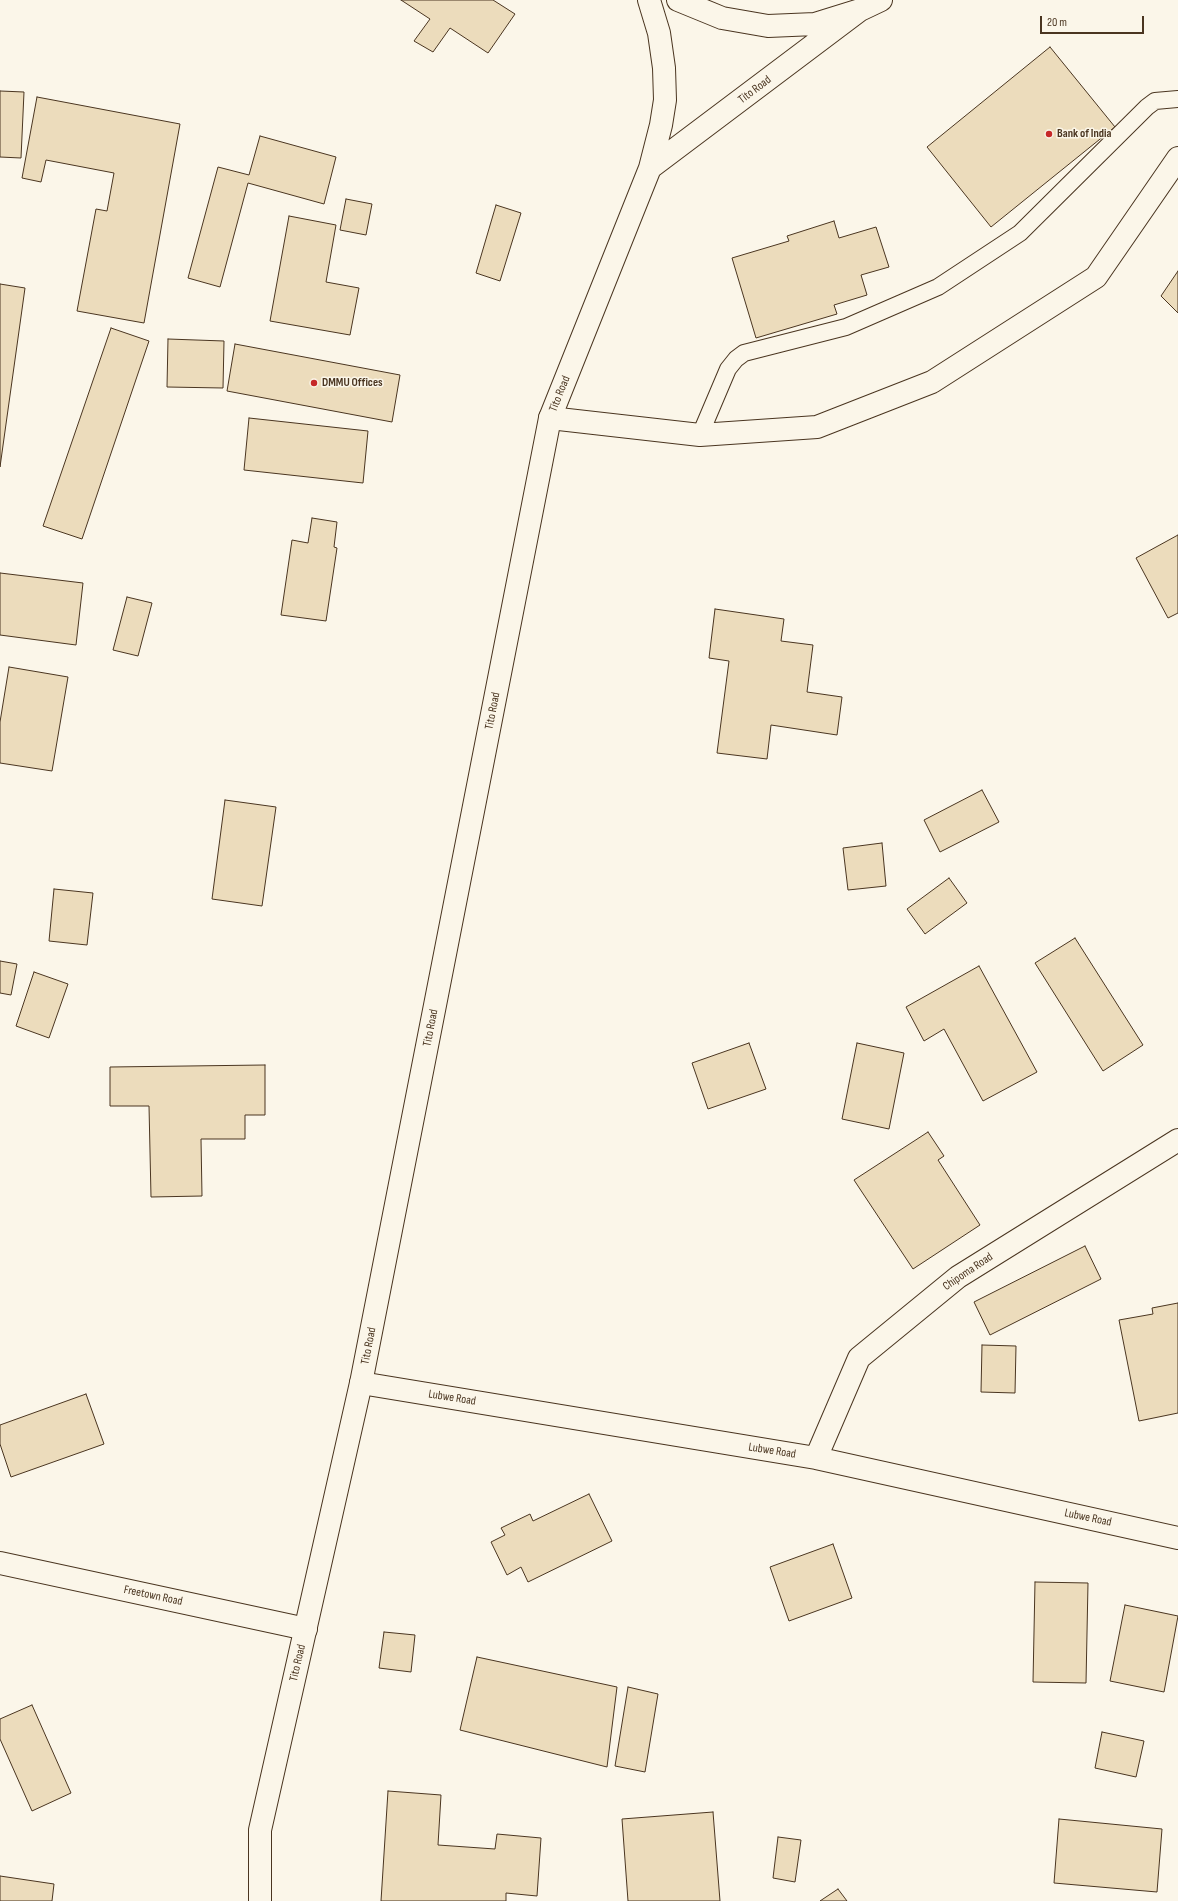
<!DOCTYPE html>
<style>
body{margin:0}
#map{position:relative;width:1178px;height:1901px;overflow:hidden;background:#fbf6e9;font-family:"Sofia Sans Condensed",sans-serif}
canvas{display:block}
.scale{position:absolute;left:1040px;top:16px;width:104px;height:18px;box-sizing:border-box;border:2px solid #4a3520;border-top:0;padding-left:5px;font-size:12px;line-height:14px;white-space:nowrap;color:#4a3520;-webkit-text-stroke:3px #fbf6e9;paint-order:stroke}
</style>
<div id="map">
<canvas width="1178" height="1901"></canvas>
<div class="scale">20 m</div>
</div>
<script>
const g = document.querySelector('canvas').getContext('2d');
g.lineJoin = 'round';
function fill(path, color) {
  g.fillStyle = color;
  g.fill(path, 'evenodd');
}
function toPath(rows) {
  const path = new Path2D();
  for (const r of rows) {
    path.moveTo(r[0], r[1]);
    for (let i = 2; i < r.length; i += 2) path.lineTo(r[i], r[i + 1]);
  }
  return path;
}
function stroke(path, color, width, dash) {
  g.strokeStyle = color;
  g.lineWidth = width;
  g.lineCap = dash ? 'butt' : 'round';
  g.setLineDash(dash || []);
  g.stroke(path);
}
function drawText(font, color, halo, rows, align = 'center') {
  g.font = font + ' "Sofia Sans Condensed",sans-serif';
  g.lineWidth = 3;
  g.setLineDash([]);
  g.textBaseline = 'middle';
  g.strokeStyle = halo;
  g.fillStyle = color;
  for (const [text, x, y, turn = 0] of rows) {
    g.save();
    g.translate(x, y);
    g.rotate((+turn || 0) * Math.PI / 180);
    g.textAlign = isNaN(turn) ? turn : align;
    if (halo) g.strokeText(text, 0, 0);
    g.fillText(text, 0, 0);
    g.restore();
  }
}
const building = toPath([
 [401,0,493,0,515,14,488,53,450,28,433,52,414,41,430,19,401,0],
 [1050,47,1115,127,991,227,927,147,1050,47],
 [0,91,24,92,21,158,0,157,0,91],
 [37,97,180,124,144,323,77,311,96,209,107,211,114,173,46,160,41,182,22,178,37,97],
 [260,136,336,157,324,204,248,183,220,287,188,278,218,167,249,175,260,136],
 [346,199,372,204,366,235,340,230,346,199],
 [496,205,521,213,500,281,476,273,496,205],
 [289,216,336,225,326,282,359,288,350,335,270,321,289,216],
 [834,221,839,238,876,227,889,267,861,275,867,295,834,305,837,314,756,338,732,258,789,241,787,236,834,221],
 [1178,271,1178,313,1161,296,1178,271],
 [0,284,25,288,0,467,0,284],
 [111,328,149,341,82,539,43,526,111,328],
 [168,339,224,341,223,388,167,387,168,339],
 [235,344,400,375,392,422,227,391,235,344],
 [249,418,368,431,363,483,244,470,249,418],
 [312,518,337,522,334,547,337,548,326,621,281,615,292,540,308,543,312,518],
 [1178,535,1178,613,1168,618,1136,558,1178,535],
 [0,573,83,583,76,645,0,635,0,573],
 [127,597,152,603,138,656,113,650,127,597],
 [715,609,784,619,781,641,813,645,807,692,842,697,837,735,771,725,767,759,717,753,729,661,709,658,715,609],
 [9,667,68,677,52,771,0,763,0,722,9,667],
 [982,790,999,822,940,852,924,820,982,790],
 [225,800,276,807,262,906,212,899,225,800],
 [882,843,886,886,848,890,843,848,882,843],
 [949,878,967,903,925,934,907,909,949,878],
 [54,889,93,893,87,945,49,941,54,889],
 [1075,938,1143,1045,1103,1071,1035,963,1075,938],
 [0,961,17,964,11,995,0,993,0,961],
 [979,966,1037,1072,983,1101,944,1029,924,1041,906,1007,979,966],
 [34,972,68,984,49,1038,16,1026,34,972],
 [749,1043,766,1089,708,1109,692,1063,749,1043],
 [857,1043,904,1053,889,1129,842,1119,857,1043],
 [265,1065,265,1115,245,1115,245,1139,201,1139,202,1196,151,1197,149,1106,110,1106,110,1067,265,1065],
 [928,1132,944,1156,938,1160,980,1225,913,1269,854,1180,928,1132],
 [1085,1246,1101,1279,990,1335,974,1302,1085,1246],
 [1178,1303,1178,1413,1139,1421,1119,1320,1153,1314,1152,1308,1178,1303],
 [982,1345,1016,1346,1015,1393,981,1392,982,1345],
 [86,1394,104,1444,11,1477,0,1444,0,1425,86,1394],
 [589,1494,612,1541,528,1582,521,1567,507,1575,491,1542,505,1535,501,1528,530,1514,533,1521,589,1494],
 [833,1544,852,1598,789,1621,770,1567,833,1544],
 [1035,1582,1088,1583,1086,1683,1033,1682,1035,1582],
 [1125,1605,1178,1616,1164,1692,1110,1681,1125,1605],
 [384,1632,415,1635,411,1672,379,1668,384,1632],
 [477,1657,617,1687,607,1767,460,1730,477,1657],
 [628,1687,658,1694,645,1772,615,1766,628,1687],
 [32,1705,71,1793,32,1811,0,1739,0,1719,32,1705],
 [1102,1732,1144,1741,1136,1777,1095,1768,1102,1732],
 [388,1791,441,1795,438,1845,495,1849,497,1834,541,1838,537,1896,506,1893,506,1901,381,1901,388,1791],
 [713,1812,720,1901,628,1901,622,1819,713,1812],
 [1059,1819,1162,1829,1157,1892,1054,1883,1059,1819],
 [778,1837,801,1840,795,1882,773,1878,778,1837],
 [0,1876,54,1884,52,1901,0,1901,0,1876],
 [838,1889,847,1901,820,1901,838,1889]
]);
const service = toPath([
 [700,435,728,369,736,359,744,353,846,327,938,287,1020,233,1147,107,1155,101,1178,99]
]);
const minor = toPath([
 [550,418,700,435,817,427,932,382,1096,277,1178,158],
 [361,1383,816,1458,1178,1538],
 [816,1458,859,1358,958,1277,1178,1140],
 [0,1563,306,1629]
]);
const secondary = toPath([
 [678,0,722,18,768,26,815,24,860,10,881,0],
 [650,168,860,10],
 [260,1901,260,1830,361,1383,550,418,650,168,661,125,665,100,664,68,659,33,649,0]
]);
const markers = [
 [1049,134,4,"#c62828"],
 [314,383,4,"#c62828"]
];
const streetNames = [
 ["Tito Road",755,90,-37],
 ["Tito Road",560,394,-68],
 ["Tito Road",493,711,-79],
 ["Tito Road",431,1028,-79],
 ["Chipoma Road",968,1272,-34],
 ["Tito Road",369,1346,-79],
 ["Lubwe Road",452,1398,9],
 ["Lubwe Road",772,1451,9],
 ["Lubwe Road",1088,1518,12],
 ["Freetown Road",153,1596,12],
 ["Tito Road",298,1663,-77]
];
const poiNames = [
 ["Bank of India",1057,134],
 ["DMMU Offices",322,383]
];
fill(building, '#ecdcbc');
stroke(building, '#4a3520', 1);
stroke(service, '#4a3520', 18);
stroke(minor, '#4a3520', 24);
stroke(secondary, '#4a3520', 24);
stroke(service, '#fbf6e9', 16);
stroke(minor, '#fbf6e9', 22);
stroke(secondary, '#fbf6e9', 22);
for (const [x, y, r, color] of markers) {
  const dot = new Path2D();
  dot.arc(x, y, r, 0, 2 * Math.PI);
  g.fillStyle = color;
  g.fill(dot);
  stroke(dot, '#fbf6e9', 1.5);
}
drawText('12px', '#4a3520', '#fbf6e9', streetNames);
drawText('bold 12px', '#4a3520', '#fbf6e9', poiNames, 'left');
</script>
